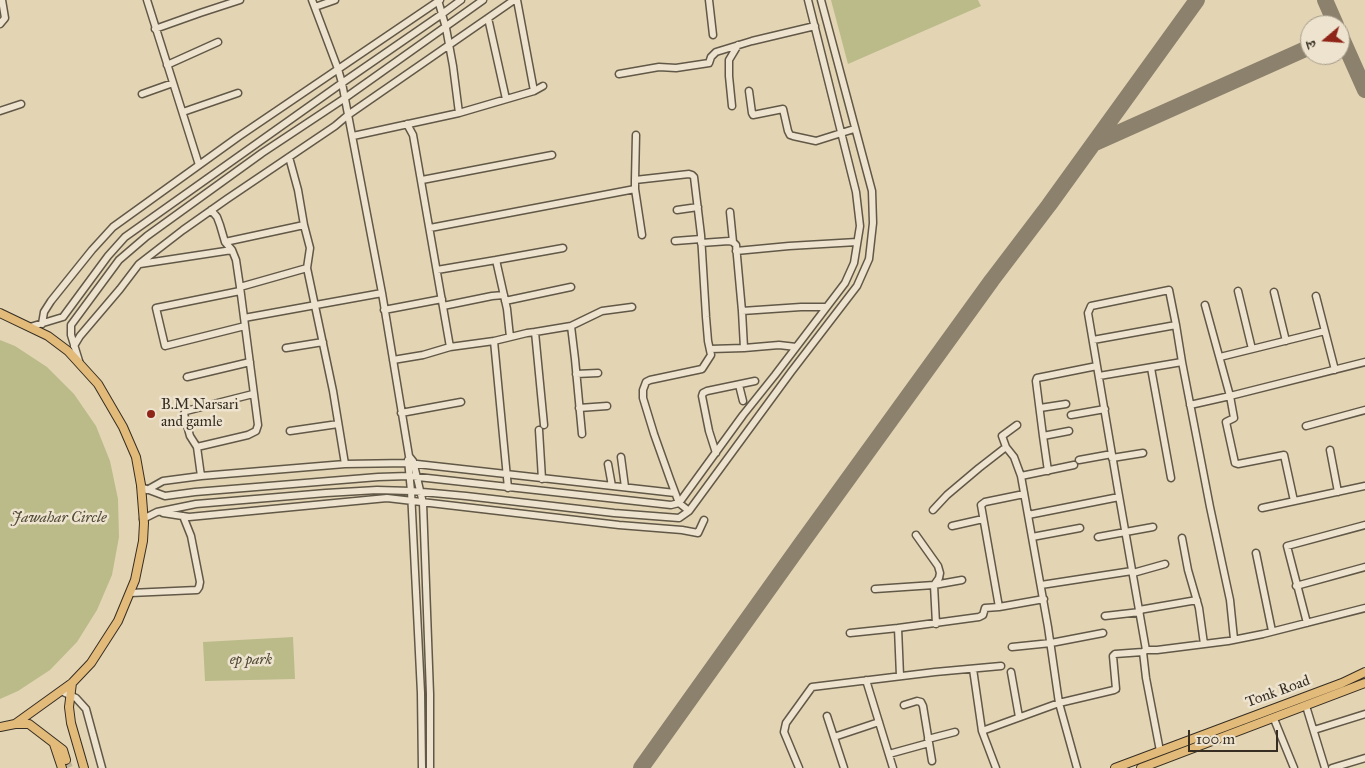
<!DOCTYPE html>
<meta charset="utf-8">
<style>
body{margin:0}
#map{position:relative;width:1365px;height:768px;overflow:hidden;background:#e3d4b4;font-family:"IM FELL Great Primer","Noto Serif Devanagari",serif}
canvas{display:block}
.north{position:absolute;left:1300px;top:15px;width:50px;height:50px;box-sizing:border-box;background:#ede3ce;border:1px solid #a49b8a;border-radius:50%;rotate:252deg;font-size:14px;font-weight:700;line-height:20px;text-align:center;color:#362e23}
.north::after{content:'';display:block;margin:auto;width:18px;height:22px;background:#8f2418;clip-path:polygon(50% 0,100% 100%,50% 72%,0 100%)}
.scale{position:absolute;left:1188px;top:730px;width:90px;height:22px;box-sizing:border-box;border:2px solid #362e23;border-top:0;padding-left:6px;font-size:15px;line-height:18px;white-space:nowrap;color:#362e23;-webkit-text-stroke:4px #ede3ce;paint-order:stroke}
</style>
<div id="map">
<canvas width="1365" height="768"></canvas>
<div class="north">उ</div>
<div class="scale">100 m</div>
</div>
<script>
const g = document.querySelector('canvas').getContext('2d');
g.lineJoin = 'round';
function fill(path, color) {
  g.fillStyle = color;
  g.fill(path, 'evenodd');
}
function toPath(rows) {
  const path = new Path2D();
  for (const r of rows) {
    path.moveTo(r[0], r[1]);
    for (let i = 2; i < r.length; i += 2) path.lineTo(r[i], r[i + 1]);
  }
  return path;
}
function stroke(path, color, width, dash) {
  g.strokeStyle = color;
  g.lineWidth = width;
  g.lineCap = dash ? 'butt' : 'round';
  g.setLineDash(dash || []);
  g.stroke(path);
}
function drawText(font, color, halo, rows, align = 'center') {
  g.font = font + ' "IM FELL Great Primer",serif';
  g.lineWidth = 5;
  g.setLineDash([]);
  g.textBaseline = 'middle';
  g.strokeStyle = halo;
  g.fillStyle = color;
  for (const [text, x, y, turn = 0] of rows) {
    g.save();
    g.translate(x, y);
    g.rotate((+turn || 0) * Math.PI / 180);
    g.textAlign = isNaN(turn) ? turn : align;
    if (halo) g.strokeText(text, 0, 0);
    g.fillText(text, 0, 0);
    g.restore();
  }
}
const green = toPath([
 [831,0,978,0,981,6,848,64],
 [0,340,15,346,47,367,74,394,96,426,110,461,118,499,119,537,112,575,97,610,77,642,50,670,18,691,0,699],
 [293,637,295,679,205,681,203,642]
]);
const taxiway = toPath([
 [1325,0,1336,25],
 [1340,34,1365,90],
 [1093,144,1310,47],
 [641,768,801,544,992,280,1049,205,1197,0]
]);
const majorTunnel = toPath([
 [66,760,69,768]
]);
const minor = toPath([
 [147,0,199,165],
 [312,0,338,69,342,83,382,293,409,456,413,461,423,503,430,694,430,768],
 [438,0,446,28,453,66,459,113],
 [517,0,534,91],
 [709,0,713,35],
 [315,7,335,0],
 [488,18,506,99],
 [0,24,5,18,2,0],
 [155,29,200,13,240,0],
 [167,65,218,42],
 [619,74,659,67,676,68,709,63,711,57,716,52,752,41,815,26],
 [749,91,752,113,753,115,783,109,788,131,790,135,793,136,816,141,854,129],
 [142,94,173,83],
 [732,106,729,76,729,60,738,45],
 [0,111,21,104],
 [183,112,238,93],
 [353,136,459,113,534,91,543,86],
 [289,157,298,190,304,225],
 [422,180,552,155],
 [635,180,636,135],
 [677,210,698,207],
 [730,212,733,242],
 [430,228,635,189],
 [642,235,635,189,635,180,689,174,692,175,694,177,701,235,706,317,708,341,711,355,702,369,650,380,646,382,643,390,643,398,654,434,670,479,679,503,689,511],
 [675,241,701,239],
 [225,242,304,225,310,248,307,268,240,287,236,260,232,250],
 [701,243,729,241,733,242,736,245,742,311],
 [736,251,789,246,857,242],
 [496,260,563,248],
 [140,264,232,250,225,242,220,225,217,217,211,210],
 [307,268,333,391,345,464],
 [437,270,496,260,507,309,510,337],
 [240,291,156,308,165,346,245,326],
 [1238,291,1252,349],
 [1274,292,1286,341],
 [1316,296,1335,370],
 [505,301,571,287],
 [443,306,492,296,504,295],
 [384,310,442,299],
 [244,318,382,293],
 [42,324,44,312,51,301,92,250,113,227,238,137,440,0],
 [571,326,575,359,582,434],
 [30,327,63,317,108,256,125,237,342,83,442,14,461,0],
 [535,332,571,326,602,311,632,307],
 [1093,340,1176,325,1169,290,1091,306,1088,313,1118,490,1146,650,1143,652,1146,678,1160,751],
 [494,341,527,333,535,332,544,425],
 [74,346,80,336,120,289,139,264,183,230,227,199,335,126,348,115,514,0],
 [450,347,494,341,508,488],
 [796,347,779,345,744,348,742,311,801,307,826,307],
 [286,348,323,342],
 [710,349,744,348],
 [1220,357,1325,331],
 [393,360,423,355,450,347,413,135,407,124],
 [1182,362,1210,507,1230,600,1234,639],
 [80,364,71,335,71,325,119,260,147,236,262,153,345,98,483,0],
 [1151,368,1171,478],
 [576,374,598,373],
 [1099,376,1182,362,1176,325],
 [187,377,250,362],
 [739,385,743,401],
 [1190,405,1230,396,1205,305],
 [579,408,607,406],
 [1040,408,1066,404],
 [401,413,461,402],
 [1071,415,1105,409],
 [1306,426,1365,410],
 [539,430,542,479],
 [290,431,338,424],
 [1043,436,1036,381,1037,378,1097,366],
 [197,447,190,436,184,414,186,411,253,394],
 [1006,447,1002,436,1017,425],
 [1330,450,1338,492],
 [716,453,709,431,702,396,703,393,707,391,755,381],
 [621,457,625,487],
 [1112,458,1143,453],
 [408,460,411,491,421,693,422,768],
 [1079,460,1112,454],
 [608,464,612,486],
 [1048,471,1043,436,1069,431],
 [201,476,197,447,248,435,256,431,258,425,240,287],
 [1021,476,1074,465],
 [141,487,165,496,195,492,378,477,409,476,671,505,679,503,743,415,775,375,845,283,854,263,860,226,856,192,808,0],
 [147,490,163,481,201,476,345,464,408,463,675,493],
 [1024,494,985,502,981,505,999,607,1044,599],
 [1294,501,1284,455,1238,464,1235,463,1226,422,1234,418,1230,396,1365,362],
 [1262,508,1365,486],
 [933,510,947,495,979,468,1006,447,1014,457,1021,476,1048,627,1059,703,1114,690,1116,689,1113,656,1115,654,1143,652],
 [163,513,189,517,387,498,619,525,682,530,698,533,704,520],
 [1028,515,1119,497],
 [143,519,157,512,196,504,326,493,377,490,411,491,466,496,614,513,679,518,689,511,791,372,857,286,869,259,873,223,872,191,821,0],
 [952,526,983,519],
 [916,535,938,566,940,573,939,578,934,585],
 [1032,537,1080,528],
 [1098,537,1153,527],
 [1182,538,1188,570,1199,608,1204,644],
 [1256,553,1272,631],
 [1133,573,1165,564],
 [934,585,962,580],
 [1041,585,1132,571],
 [1296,586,1365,567],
 [875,589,934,585,936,624],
 [130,593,197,590,199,587,200,582,191,536,183,516],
 [1139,610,1197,600],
 [1105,616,1140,612],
 [1307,623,1287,546,1365,525],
 [898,628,979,617,983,615,985,608,999,607],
 [850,633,898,628,900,676],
 [1012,647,1051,643,1103,633],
 [1146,650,1157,650,1228,641,1263,634,1365,608],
 [973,669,982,731,996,768],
 [1011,672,1019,717],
 [866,680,893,768],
 [61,691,76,698,86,709,102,768],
 [904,705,917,701,921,702,923,706,932,761],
 [1306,706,1325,768],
 [827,716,844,768],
 [1274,719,1294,768],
 [1314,730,1365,714],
 [982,731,1059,703,1077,768],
 [834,737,879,722],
 [928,739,955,732],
 [889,754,929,743],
 [799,768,784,732,786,723,812,687,935,672,1001,666],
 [1332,768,1365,758]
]);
const major = toPath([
 [0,313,48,336,68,351,98,384,123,427,136,457,141,485,144,523,143,541,135,580,118,621,91,663,72,683,15,724,0,727],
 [72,683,69,707,71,723,84,768],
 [15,724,29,724,63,750,66,760],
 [54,744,62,768],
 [1115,768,1342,683,1365,672],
 [1141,768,1365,683]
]);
const markers = [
 [151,414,5,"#8f2418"]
];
const poiNames = [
 ["B.M Narsari",161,405],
 ["and gamle",161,422]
];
const parkNames = [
 ["Jawahar Circle",59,518],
 ["ep park",251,660]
];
const streetNames = [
 ["Tonk Road",1278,692,-20]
];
fill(green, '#babb89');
stroke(taxiway, '#8c816c', 16);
stroke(majorTunnel, '#c0b397', 8, [8, 4]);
stroke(minor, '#615847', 9);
stroke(major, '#362e23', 10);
stroke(minor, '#ede3ce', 6);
stroke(major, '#e2ba7a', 8);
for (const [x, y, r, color] of markers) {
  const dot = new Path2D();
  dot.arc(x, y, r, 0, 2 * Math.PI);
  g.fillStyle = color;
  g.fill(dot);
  stroke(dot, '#ede3ce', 2);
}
drawText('15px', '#362e23', '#ede3ce', poiNames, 'left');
drawText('italic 15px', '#504a37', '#ede3ce', parkNames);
drawText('15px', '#362e23', '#ede3ce', streetNames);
</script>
